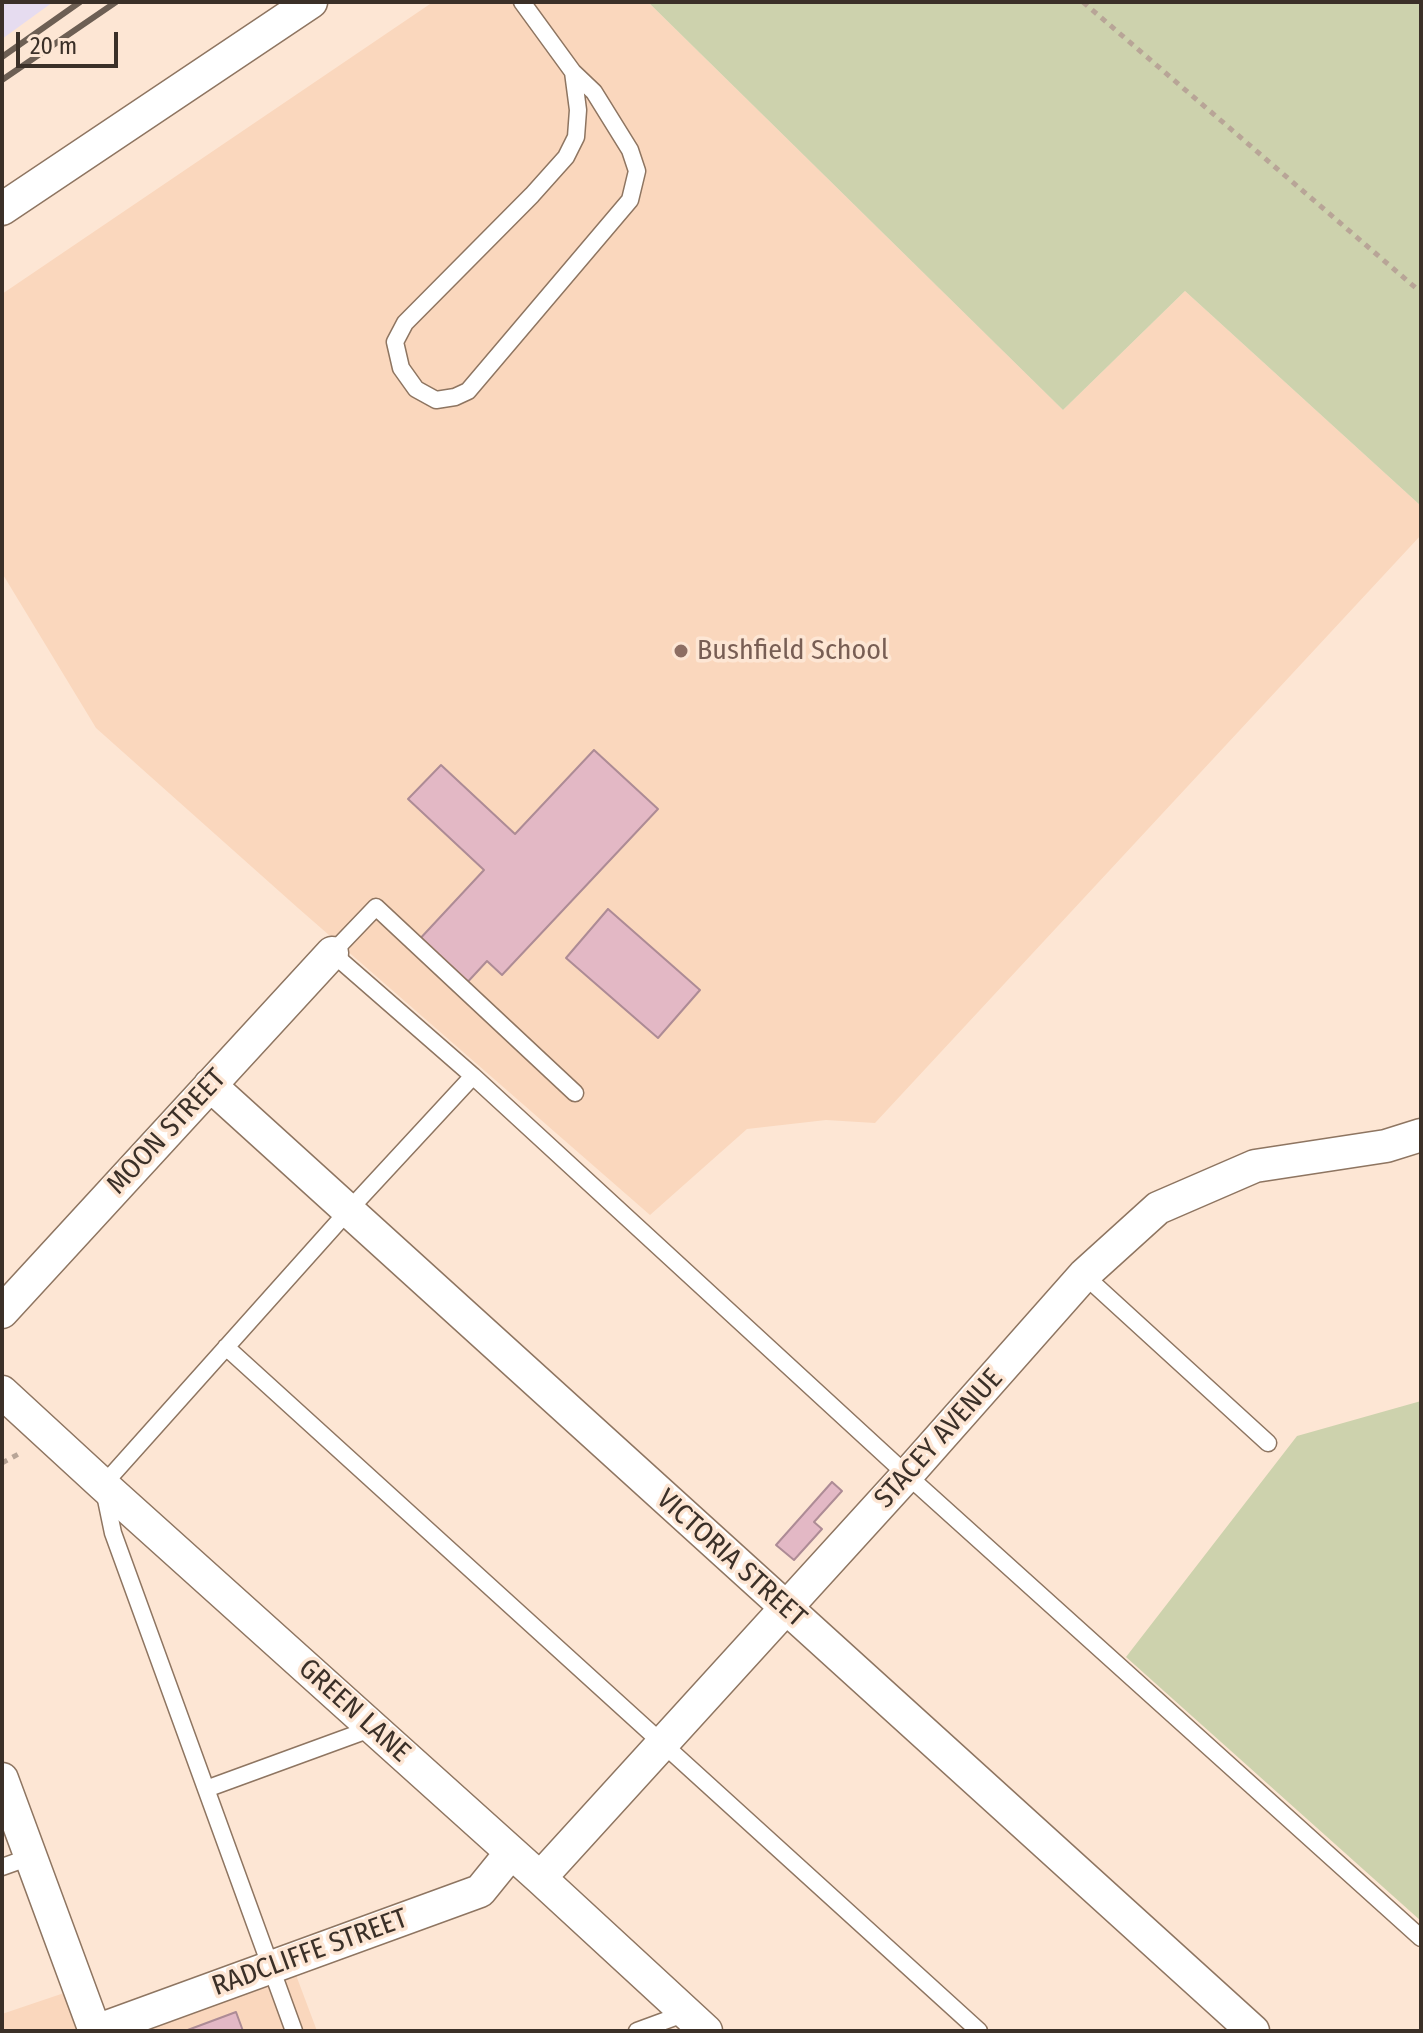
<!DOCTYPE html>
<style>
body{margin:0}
#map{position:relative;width:1423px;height:2033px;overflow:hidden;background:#fde6d4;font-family:"Fira Sans Condensed",sans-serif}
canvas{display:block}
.frame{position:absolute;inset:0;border:4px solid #3b3028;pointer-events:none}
.scale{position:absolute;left:16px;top:32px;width:102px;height:36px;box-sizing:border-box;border:4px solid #3b3028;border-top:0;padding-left:10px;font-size:24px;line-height:28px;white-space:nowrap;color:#3b3028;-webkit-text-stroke:6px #fde6d4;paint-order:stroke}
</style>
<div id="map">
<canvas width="1423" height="2033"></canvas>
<div class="frame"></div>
<div class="scale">20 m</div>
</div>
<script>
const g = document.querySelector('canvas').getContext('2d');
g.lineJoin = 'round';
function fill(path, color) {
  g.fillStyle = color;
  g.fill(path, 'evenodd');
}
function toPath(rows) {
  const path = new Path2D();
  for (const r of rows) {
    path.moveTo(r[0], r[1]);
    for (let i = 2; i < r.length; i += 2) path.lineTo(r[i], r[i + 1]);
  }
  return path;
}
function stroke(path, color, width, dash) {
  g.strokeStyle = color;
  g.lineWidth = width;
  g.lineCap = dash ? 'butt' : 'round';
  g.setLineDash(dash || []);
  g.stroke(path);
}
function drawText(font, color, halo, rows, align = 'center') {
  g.font = font + ' "Fira Sans Condensed",sans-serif';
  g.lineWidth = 7;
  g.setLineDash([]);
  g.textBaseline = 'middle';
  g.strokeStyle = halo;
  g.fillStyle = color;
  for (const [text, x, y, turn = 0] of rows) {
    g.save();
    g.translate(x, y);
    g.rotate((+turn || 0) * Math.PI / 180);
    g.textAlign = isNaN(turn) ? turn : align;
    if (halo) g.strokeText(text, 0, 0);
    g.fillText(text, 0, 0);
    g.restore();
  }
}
const built = toPath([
 [433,2,648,2,1063,410,1185,291,1421,506,1421,535,875,1123,826,1120,747,1129,650,1215,298,908,96,728,2,573,2,294],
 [287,1951,317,2031,2,2031,2,2014,64,1993,76,2027]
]);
const industrial = toPath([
 [2,2,53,2,2,39]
]);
const green = toPath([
 [648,2,1421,2,1421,506,1185,291,1063,410],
 [1421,1401,1421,1921,1126,1657,1297,1436]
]);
const building = toPath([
 [594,750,658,809,502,975,487,961,463,987,416,943,484,870,408,799,441,765,515,834,594,750],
 [608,909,700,990,658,1038,566,958,608,909],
 [832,1482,842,1491,814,1522,822,1529,794,1560,776,1545,832,1482],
 [236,2012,243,2031,185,2031,236,2012]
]);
const path = toPath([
 [1083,2,1417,289,1421,289],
 [2,1463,22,1452]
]);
const lane = toPath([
 [522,2,573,72,594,92,630,150,637,171,630,200,468,391,455,397,436,400,416,389,401,368,395,342,405,323,532,195,566,157,576,137,578,110,573,72],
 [575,1093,376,907,332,953,473,1076,907,1475,1421,1938],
 [1084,1275,1268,1443],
 [226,1347,979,2031],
 [206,1789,373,1728],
 [2,1867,30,1857],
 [294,2031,113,1533,103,1485,348,1211,473,1076],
 [637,2031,686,2013]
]);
const street = toPath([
 [2,209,311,2],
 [210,1085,1253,2031],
 [2,1312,332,953],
 [2,1392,103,1485,540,1878,706,2031],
 [2,1779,95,2031],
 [540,1878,907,1475,1084,1275,1158,1208,1255,1166,1386,1146,1421,1135],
 [96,2031,480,1891,510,1854]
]);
const rail = toPath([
 [2,57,80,2],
 [2,80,116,2]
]);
const markers = [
 [681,651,8,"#8d6e63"]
];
const educationNames = [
 ["Bushfield School",697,651]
];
const streetNames = [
 ["MOON STREET",167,1132,-47],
 ["STACEY AVENUE",939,1439,-48],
 ["VICTORIA STREET",731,1559,42],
 ["GREEN LANE",354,1711,42],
 ["RADCLIFFE STREET",310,1953,-20]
];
fill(built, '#fad7bd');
fill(industrial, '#e6dcf0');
fill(green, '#cdd2ad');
fill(building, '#e3b8c5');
stroke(building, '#ad8b95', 2);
stroke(lane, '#8e7561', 19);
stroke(street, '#8e7561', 35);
stroke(path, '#b8a597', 5, [6, 6]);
stroke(lane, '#fff', 16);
stroke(street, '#fff', 32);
stroke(rail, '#6d5f54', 6);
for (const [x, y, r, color] of markers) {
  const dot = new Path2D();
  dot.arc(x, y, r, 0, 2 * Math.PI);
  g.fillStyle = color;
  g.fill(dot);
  stroke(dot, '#fde6d4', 3);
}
drawText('28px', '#785e54', '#fde6d4', educationNames, 'left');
drawText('28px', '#3b3028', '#fde6d4', streetNames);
</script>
